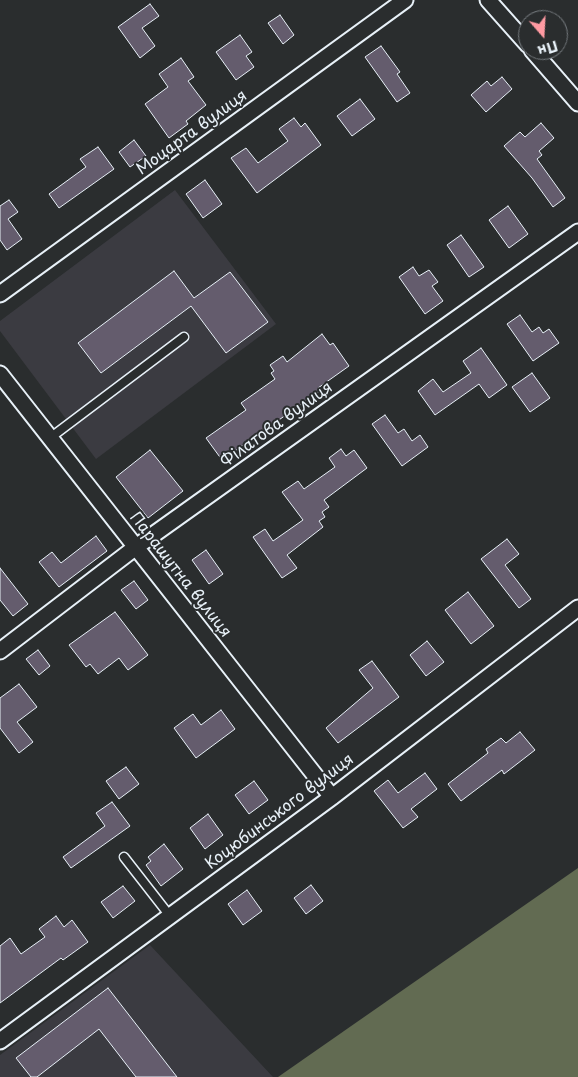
<!DOCTYPE html>
<meta charset="utf-8">
<style>
body{margin:0}
#map{position:relative;width:578px;height:1077px;overflow:hidden;background:#2a2d2e;font-family:"Playpen Sans",sans-serif}
canvas{display:block}
.north{position:absolute;left:518px;top:10px;width:50px;height:50px;box-sizing:border-box;background:#2a2d2e;border:1px solid #767b7f;border-radius:50%;rotate:161deg;font-size:14px;font-weight:700;line-height:20px;text-align:center;color:#e8f1f8}
.north::after{content:'';display:block;margin:auto;width:18px;height:22px;background:#ff9aa2;clip-path:polygon(50% 0,100% 100%,50% 72%,0 100%)}
</style>
<div id="map">
<canvas width="578" height="1077"></canvas>
<div class="north">Пн</div>
</div>
<script>
const g = document.querySelector('canvas').getContext('2d');
g.lineJoin = 'round';
function fill(path, color) {
  g.fillStyle = color;
  g.fill(path, 'evenodd');
}
function toPath(rows) {
  const path = new Path2D();
  for (const r of rows) {
    path.moveTo(r[0], r[1]);
    for (let i = 2; i < r.length; i += 2) path.lineTo(r[i], r[i + 1]);
  }
  return path;
}
function stroke(path, color, width, dash) {
  g.strokeStyle = color;
  g.lineWidth = width;
  g.lineCap = dash ? 'butt' : 'round';
  g.setLineDash(dash || []);
  g.stroke(path);
}
function drawText(font, color, halo, rows, align = 'center') {
  g.font = font + ' "Playpen Sans",sans-serif';
  g.lineWidth = 4;
  g.setLineDash([]);
  g.textBaseline = 'middle';
  g.strokeStyle = halo;
  g.fillStyle = color;
  for (const [text, x, y, turn = 0] of rows) {
    g.save();
    g.translate(x, y);
    g.rotate((+turn || 0) * Math.PI / 180);
    g.textAlign = isNaN(turn) ? turn : align;
    if (halo) g.strokeText(text, 0, 0);
    g.fillText(text, 0, 0);
    g.restore();
  }
}
const built = toPath([
 [175,190,276,324,96,459,0,331,0,321],
 [150,945,273,1077,0,1077,0,1055]
]);
const green = toPath([
 [578,868,578,1077,278,1077]
]);
const building = toPath([
 [150,4,159,16,142,28,155,46,140,58,118,27,150,4],
 [280,15,294,35,283,44,268,23,280,15],
 [240,35,252,52,246,56,254,67,236,80,216,52,240,35],
 [381,46,400,72,397,74,410,93,397,102,365,57,381,46],
 [181,58,194,77,188,81,206,105,186,121,188,124,169,138,145,104,168,87,159,74,181,58],
 [502,77,512,89,486,112,471,95,487,81,491,86,502,77],
 [360,99,375,119,352,136,337,116,360,99],
 [294,118,301,127,305,123,321,145,257,193,231,158,246,148,258,163,288,141,279,129,294,118],
 [541,123,554,138,539,151,542,155,537,159,565,198,553,207,532,178,504,146,520,132,525,137,541,123],
 [134,140,146,156,130,167,119,152,134,140],
 [98,147,114,169,59,208,49,194,86,167,80,159,98,147],
 [205,180,222,204,203,218,186,194,205,180],
 [9,200,18,212,8,219,22,239,7,250,0,240,0,206,9,200],
 [508,206,528,234,509,248,489,220,508,206],
 [461,235,484,267,469,277,447,245,461,235],
 [413,267,419,276,429,270,438,282,432,286,443,301,425,314,399,277,413,267],
 [174,271,194,298,230,272,268,322,226,353,191,306,101,373,78,343,174,271],
 [520,315,532,332,539,327,543,333,549,329,559,343,533,361,507,324,520,315],
 [322,334,330,345,333,343,349,366,318,388,320,391,222,460,206,438,246,410,241,403,275,379,271,373,274,371,270,365,283,356,287,362,322,334],
 [481,348,507,385,489,398,479,384,435,415,418,391,433,379,443,392,471,373,463,361,481,348],
 [532,373,550,398,530,412,512,387,532,373],
 [385,415,398,433,404,429,412,441,420,435,428,447,402,466,372,424,385,415],
 [341,449,346,456,354,450,367,468,324,500,329,507,322,512,325,517,319,521,323,527,287,555,297,568,282,578,253,537,265,529,273,541,303,520,282,492,298,481,304,489,335,467,329,458,341,449],
 [150,450,183,491,148,518,116,477,150,450],
 [96,536,107,551,59,587,39,562,52,552,61,563,96,536],
 [507,539,519,554,505,565,531,599,519,608,481,559,507,539],
 [206,550,223,574,209,584,192,560,206,550],
 [0,568,28,604,13,616,0,600,0,568],
 [134,581,148,600,136,609,121,590,134,581],
 [468,592,494,626,471,644,445,610,468,592],
 [115,612,148,655,128,670,119,658,98,674,90,664,86,667,69,645,115,612],
 [427,641,444,662,426,676,410,655,427,641],
 [38,650,50,666,39,675,26,659,38,650],
 [372,661,399,697,338,743,326,728,373,688,359,670,372,661],
 [19,684,37,707,17,722,33,742,19,753,0,728,0,698,19,684],
 [221,710,235,729,196,758,174,728,193,714,201,725,221,710],
 [520,732,535,750,504,774,502,770,461,801,448,784,488,753,486,749,501,738,506,743,520,732],
 [126,767,139,784,119,799,106,781,126,767],
 [425,773,437,789,411,809,418,817,403,828,374,791,388,780,398,793,425,773],
 [254,781,268,800,249,814,235,795,254,781],
 [112,802,130,826,71,868,63,857,105,826,96,813,112,802],
 [208,814,223,835,205,849,190,828,208,814],
 [164,844,183,869,161,886,146,865,151,861,148,857,164,844],
 [311,885,323,901,306,914,294,898,311,885],
 [123,886,135,901,113,918,101,902,123,886],
 [247,890,262,911,243,925,228,904,247,890],
 [56,916,64,927,72,920,88,942,63,960,61,958,0,1003,0,946,10,938,21,954,45,937,39,929,56,916],
 [108,988,177,1077,136,1077,99,1029,37,1077,31,1077,16,1058,108,988]
]);
const service = toPath([
 [50,438,184,337],
 [124,857,170,916]
]);
const minor = toPath([
 [488,0,528,45],
 [532,50,578,103],
 [0,294,405,0],
 [0,374,332,797],
 [0,651,136,547,578,232],
 [0,1041,332,797,578,608]
]);
const streetNames = [
 ["Моцарта вулиця",192,133,-36],
 ["Філатова вулиця",277,425,-36],
 ["Парашутна вулиця",180,575,52],
 ["Коцюбинського вулиця",280,812,-37]
];
fill(built, '#3b3b41');
fill(green, '#626b52');
fill(building, '#645c6d');
stroke(building, '#e8f1f8', 1);
stroke(service, '#e8f1f8', 11);
stroke(minor, '#e8f1f8', 19);
stroke(service, '#2a2d2e', 8);
stroke(minor, '#2a2d2e', 15);
drawText('16px', '#e8f1f8', '#2a2d2e', streetNames);
</script>
